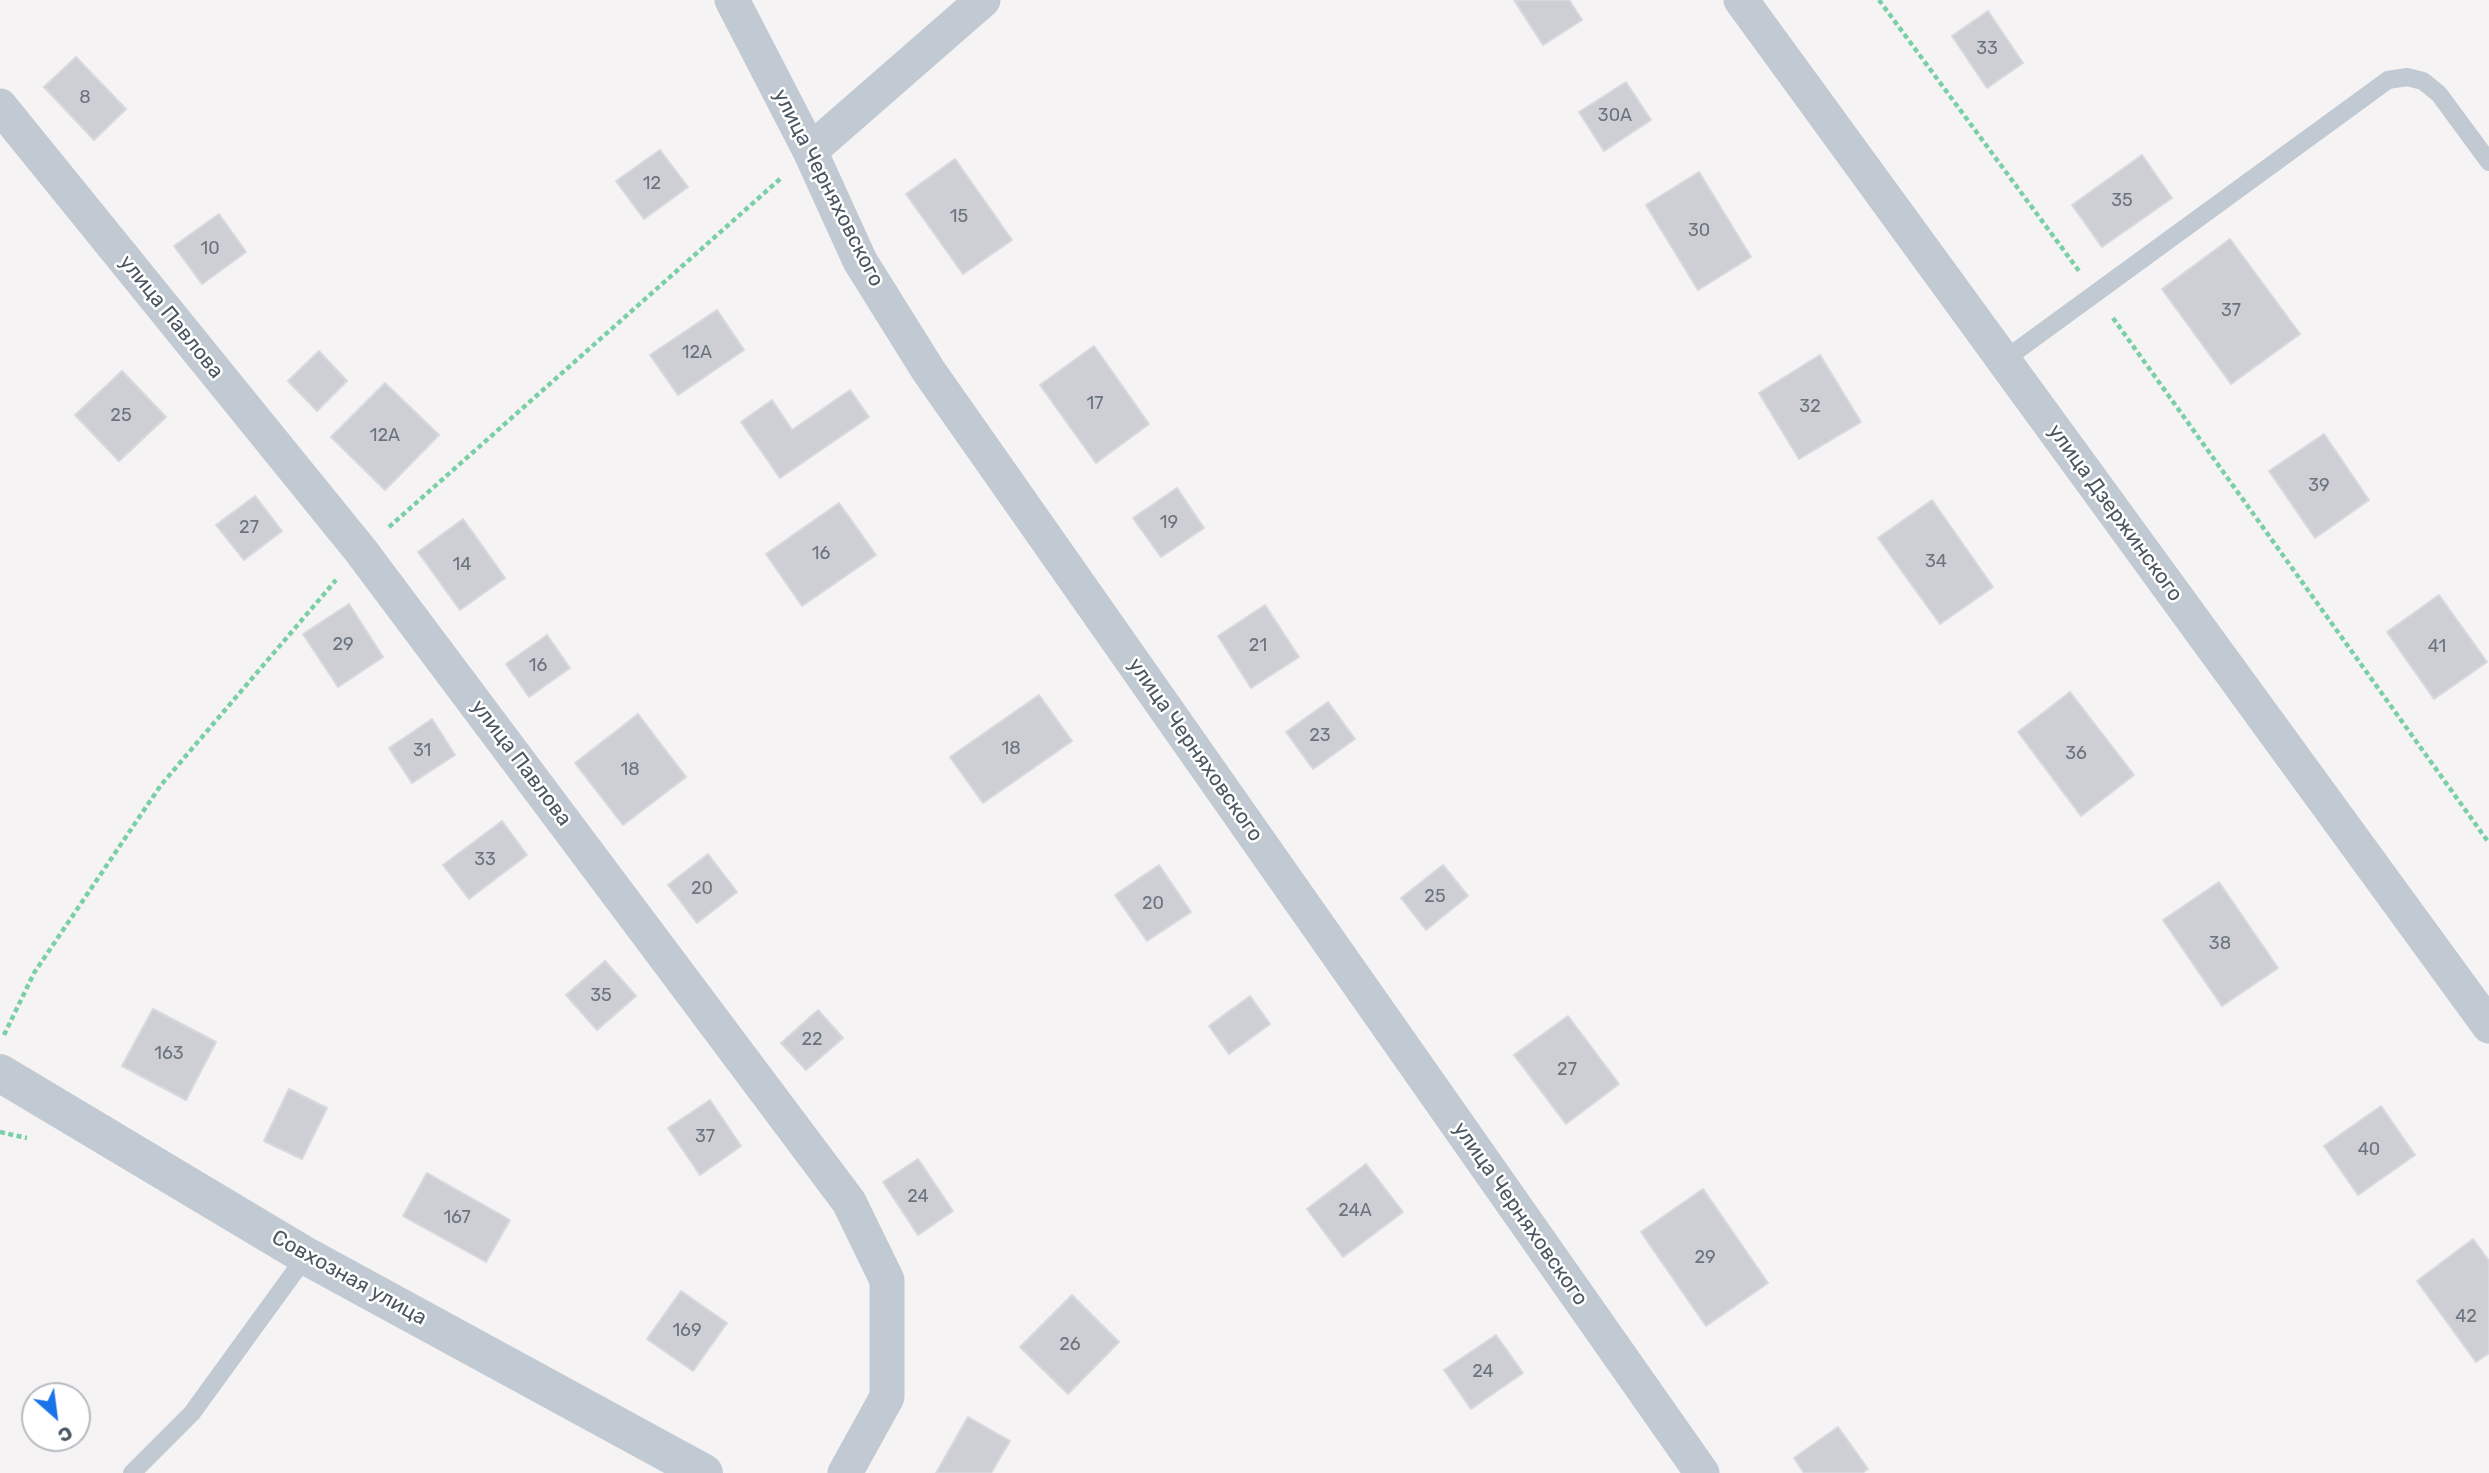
<!DOCTYPE html>
<meta charset="utf-8">
<style>
body{margin:0}
#map{position:relative;width:2489px;height:1473px;overflow:hidden;background:#f5f3f3;font-family:Rubik,sans-serif}
canvas{display:block}
.north{position:absolute;left:21px;top:1382px;width:70px;height:70px;box-sizing:border-box;background:#fff;border:2px solid #b7bbc0;border-radius:50%;rotate:152deg;font-size:19px;font-weight:700;line-height:28px;text-align:center;color:#4a5661}
.north::after{content:'';display:block;margin:auto;width:24px;height:32px;background:#1a73e8;clip-path:polygon(50% 0,100% 100%,50% 72%,0 100%)}
</style>
<div id="map">
<canvas width="2489" height="1473"></canvas>
<div class="north">С</div>
</div>
<script>
const g = document.querySelector('canvas').getContext('2d');
g.lineJoin = 'round';
function fill(path, color) {
  g.fillStyle = color;
  g.fill(path, 'evenodd');
}
function toPath(rows) {
  const path = new Path2D();
  for (const r of rows) {
    path.moveTo(r[0], r[1]);
    for (let i = 2; i < r.length; i += 2) path.lineTo(r[i], r[i + 1]);
  }
  return path;
}
function stroke(path, color, width, dash) {
  g.strokeStyle = color;
  g.lineWidth = width;
  g.lineCap = dash ? 'butt' : 'round';
  g.setLineDash(dash || []);
  g.stroke(path);
}
function drawText(font, color, halo, rows, align = 'center') {
  g.font = font + ' Rubik,sans-serif';
  g.lineWidth = 5;
  g.setLineDash([]);
  g.textBaseline = 'middle';
  g.strokeStyle = halo;
  g.fillStyle = color;
  for (const [text, x, y, turn = 0] of rows) {
    g.save();
    g.translate(x, y);
    g.rotate((+turn || 0) * Math.PI / 180);
    g.textAlign = isNaN(turn) ? turn : align;
    if (halo) g.strokeText(text, 0, 0);
    g.fillText(text, 0, 0);
    g.restore();
  }
}
const building = toPath([
 [1514,0,1569,0,1582,20,1543,45,1514,0],
 [1988,11,2023,63,1987,88,1952,36,1988,11],
 [76,57,126,109,94,140,44,87,76,57],
 [1626,82,1651,120,1604,151,1579,112,1626,82],
 [660,150,688,187,644,219,616,181,660,150],
 [2142,155,2172,198,2102,247,2072,205,2142,155],
 [955,159,1012,240,963,274,906,194,955,159],
 [1699,172,1751,257,1698,290,1646,205,1699,172],
 [219,214,246,252,202,284,174,246,219,214],
 [2230,239,2300,334,2231,384,2162,289,2230,239],
 [717,310,744,350,678,395,650,355,717,310],
 [1094,346,1149,424,1096,463,1040,385,1094,346],
 [319,351,347,381,317,411,288,381,319,351],
 [1820,355,1861,422,1799,459,1759,393,1820,355],
 [122,371,166,417,119,461,75,415,122,371],
 [385,383,439,435,385,490,331,437,385,383],
 [850,390,869,417,780,478,741,422,772,400,792,430,850,390],
 [2324,434,2369,500,2315,538,2269,471,2324,434],
 [1177,488,1204,528,1161,557,1133,518,1177,488],
 [255,496,282,531,244,560,216,525,255,496],
 [1932,500,1993,587,1940,624,1878,538,1932,500],
 [839,503,876,555,802,606,766,554,839,503],
 [463,519,505,578,460,610,418,552,463,519],
 [2439,595,2487,662,2434,699,2387,632,2439,595],
 [349,604,383,657,338,687,303,634,349,604],
 [1265,605,1299,657,1251,688,1218,636,1265,605],
 [547,635,570,668,529,697,506,664,547,635],
 [2070,692,2134,775,2081,816,2018,732,2070,692],
 [1039,695,1072,741,983,803,950,757,1039,695],
 [1328,702,1355,739,1313,769,1286,732,1328,702],
 [638,714,686,777,623,825,575,763,638,714],
 [432,719,455,755,412,783,389,748,432,719],
 [502,821,527,855,469,899,443,865,502,821],
 [708,854,737,892,697,923,668,885,708,854],
 [1159,865,1191,912,1147,941,1115,895,1159,865],
 [1443,865,1468,896,1426,930,1401,898,1443,865],
 [2219,882,2278,968,2222,1006,2163,920,2219,882],
 [605,961,636,996,597,1030,566,995,605,961],
 [1250,996,1270,1024,1229,1054,1209,1026,1250,996],
 [153,1009,216,1042,186,1100,122,1066,153,1009],
 [818,1010,843,1038,806,1070,781,1043,818,1010],
 [1568,1016,1619,1084,1566,1124,1514,1055,1568,1016],
 [289,1089,327,1108,302,1159,264,1141,289,1089],
 [710,1100,741,1146,700,1175,668,1128,710,1100],
 [2381,1106,2415,1155,2358,1195,2324,1146,2381,1106],
 [918,1159,953,1211,918,1235,883,1182,918,1159],
 [1366,1164,1403,1212,1343,1257,1307,1209,1366,1164],
 [427,1173,510,1220,486,1262,403,1216,427,1173],
 [1703,1189,1768,1283,1706,1326,1641,1232,1703,1189],
 [2473,1239,2489,1261,2489,1353,2476,1362,2417,1281,2473,1239],
 [681,1291,727,1323,693,1371,647,1339,681,1291],
 [1072,1295,1119,1342,1068,1394,1020,1347,1072,1295],
 [1496,1335,1523,1373,1471,1409,1444,1370,1496,1335],
 [968,1417,1010,1441,991,1473,936,1473,968,1417],
 [1838,1427,1868,1469,1862,1473,1804,1473,1794,1458,1838,1427]
]);
const path = toPath([
 [1879,0,2079,271],
 [2113,318,2489,843],
 [389,527,780,179],
 [4,1035,34,973,161,785,336,580],
 [0,1132,27,1138]
]);
const service = toPath([
 [2004,360,2388,80,2407,77,2423,81,2439,94,2489,162],
 [132,1473,192,1413,306,1256]
]);
const minor = toPath([
 [732,0,810,151,860,261,928,370,1702,1473],
 [1741,0,2489,1026],
 [0,106,361,551,849,1202,887,1280,887,1397,845,1473],
 [810,151,983,0]
]);
const tertiary = toPath([
 [0,1073,306,1256,704,1473]
]);
const numberNames = [
 ["33",1987,49],
 ["8",85,98],
 ["30А",1615,116],
 ["12",652,184],
 ["35",2122,201],
 ["15",959,217],
 ["30",1699,231],
 ["10",210,249],
 ["37",2231,311],
 ["12А",697,353],
 ["17",1095,404],
 ["32",1810,407],
 ["25",121,416],
 ["12А",385,436],
 ["39",2319,486],
 ["19",1169,523],
 ["27",249,528],
 ["16",821,554],
 ["34",1936,562],
 ["14",462,565],
 ["29",343,645],
 ["21",1258,646],
 ["41",2437,647],
 ["16",538,666],
 ["23",1320,736],
 ["18",1011,749],
 ["31",422,751],
 ["36",2076,754],
 ["18",630,770],
 ["33",485,860],
 ["20",702,889],
 ["25",1435,897],
 ["20",1153,904],
 ["38",2220,944],
 ["35",601,996],
 ["22",812,1040],
 ["163",169,1054],
 ["27",1567,1070],
 ["37",705,1137],
 ["40",2369,1150],
 ["24",918,1197],
 ["24А",1355,1211],
 ["167",457,1218],
 ["29",1705,1258],
 ["42",2466,1317],
 ["169",687,1331],
 ["26",1070,1345],
 ["24",1483,1372]
];
const streetNames = [
 ["улица Черняховского",828,188,63],
 ["улица Павлова",171,317,51],
 ["улица Дзержинского",2115,513,54],
 ["улица Черняховского",1195,750,55],
 ["улица Павлова",521,763,53],
 ["улица Черняховского",1520,1214,55],
 ["Совхозная улица",349,1278,29]
];
fill(building, '#cdcfd5');
stroke(building, '#d7d9de', 2);
stroke(path, '#7ad0a6', 4.5, [5, 3.5]);
stroke(service, '#c1cad2', 18);
stroke(minor, '#c1cad2', 35);
stroke(tertiary, '#c1cad2', 38);
drawText('18px', '#6b747e', null, numberNames);
drawText('21px', '#4a5661', '#fff', streetNames);
</script>
